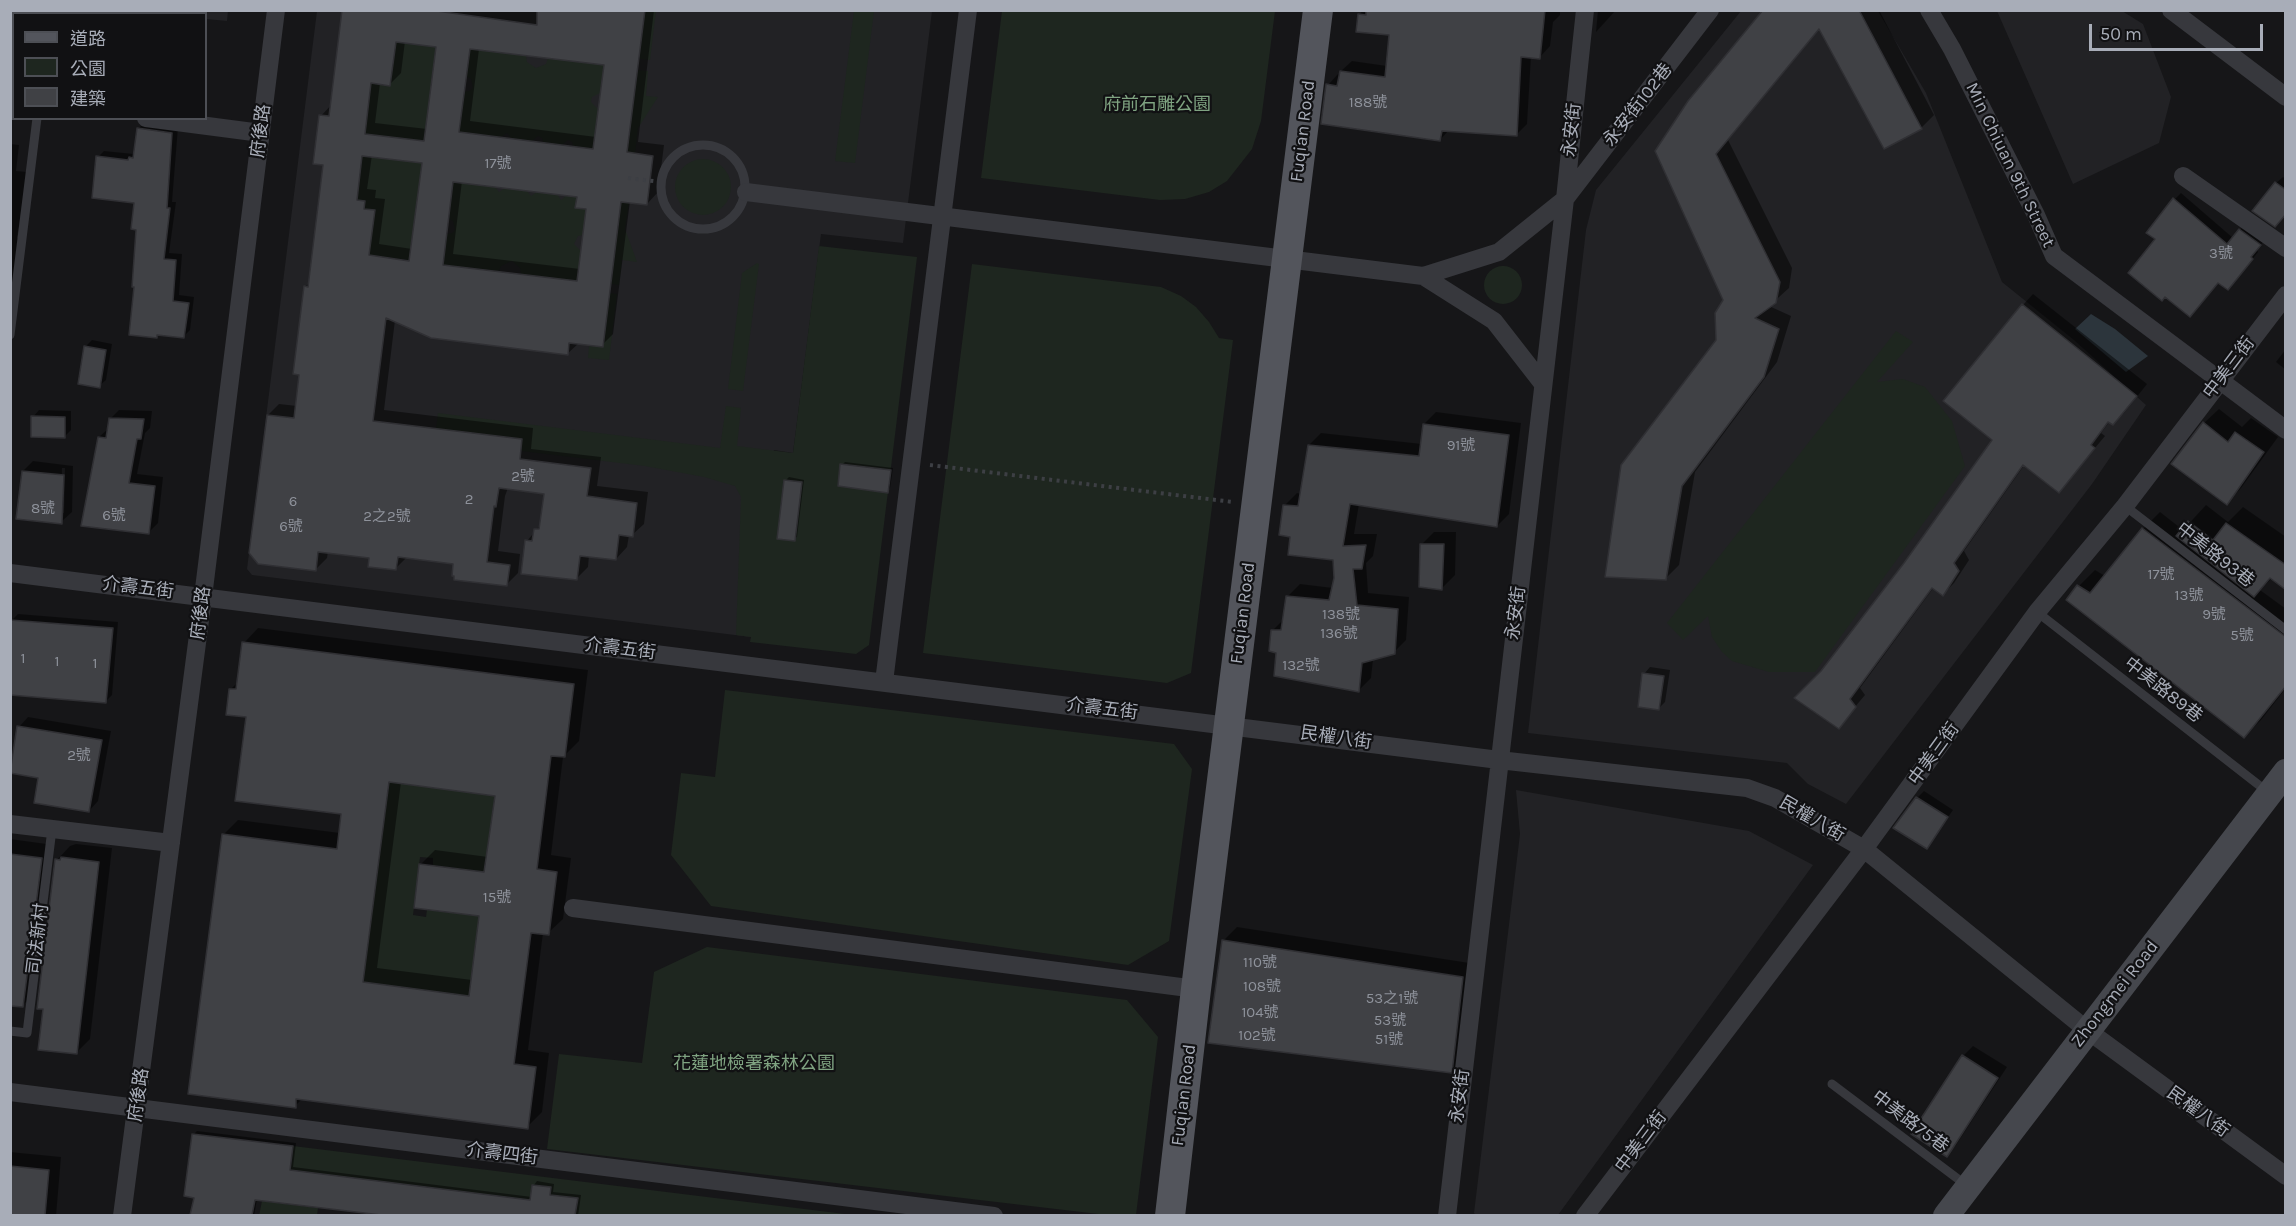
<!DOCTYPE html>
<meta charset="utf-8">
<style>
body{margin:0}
#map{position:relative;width:2296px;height:1226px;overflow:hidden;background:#161618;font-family:Karla,"Noto Sans TC",sans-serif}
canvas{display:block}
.frame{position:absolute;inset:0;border:12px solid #a8adb8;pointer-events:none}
.legend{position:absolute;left:12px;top:12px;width:195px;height:108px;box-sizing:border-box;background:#111113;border:2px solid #4d4f55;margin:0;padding:8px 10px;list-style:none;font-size:18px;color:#a8adb8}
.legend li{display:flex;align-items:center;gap:12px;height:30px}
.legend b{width:30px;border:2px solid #4d4f55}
.scale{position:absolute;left:2089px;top:24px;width:174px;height:27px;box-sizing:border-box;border:3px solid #a8adb8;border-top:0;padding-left:8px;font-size:18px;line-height:21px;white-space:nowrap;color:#a8adb8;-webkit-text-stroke:4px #111113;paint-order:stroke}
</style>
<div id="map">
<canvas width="2296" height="1226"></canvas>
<div class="frame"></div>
<ul class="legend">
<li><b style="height:8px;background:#53555c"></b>道路</li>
<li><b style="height:16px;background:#1e261f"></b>公園</li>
<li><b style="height:16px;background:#404145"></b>建築</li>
</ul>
<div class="scale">50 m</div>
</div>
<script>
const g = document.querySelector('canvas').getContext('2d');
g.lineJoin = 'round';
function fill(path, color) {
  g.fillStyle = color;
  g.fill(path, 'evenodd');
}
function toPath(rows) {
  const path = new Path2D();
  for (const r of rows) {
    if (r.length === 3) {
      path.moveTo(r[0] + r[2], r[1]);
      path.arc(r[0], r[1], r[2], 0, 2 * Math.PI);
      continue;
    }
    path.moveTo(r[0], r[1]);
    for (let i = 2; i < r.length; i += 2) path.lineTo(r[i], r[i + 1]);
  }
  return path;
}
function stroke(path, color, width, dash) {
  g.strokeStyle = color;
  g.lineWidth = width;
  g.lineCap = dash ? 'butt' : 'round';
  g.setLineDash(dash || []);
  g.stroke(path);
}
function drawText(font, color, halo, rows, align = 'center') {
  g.font = font + ' Karla,"Noto Sans TC",sans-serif';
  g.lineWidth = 4.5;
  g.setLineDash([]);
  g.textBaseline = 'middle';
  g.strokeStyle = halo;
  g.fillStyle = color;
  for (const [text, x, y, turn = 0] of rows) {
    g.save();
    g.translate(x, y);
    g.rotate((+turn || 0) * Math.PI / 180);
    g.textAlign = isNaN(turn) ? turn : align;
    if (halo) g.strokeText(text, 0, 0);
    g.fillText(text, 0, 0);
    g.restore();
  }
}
const built = toPath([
 [11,10,228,10,228,11,227,21,206,19,206,14,161,14,141,11,141,14,14,14,13,89,10,89],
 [317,11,932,11,903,243,821,234,793,453,774,450,751,637,252,575,247,569],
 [1741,11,1878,11,1926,93,2002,282,2074,340,2146,405,2092,484,1846,804,1808,784,1787,763,1528,733,1586,230,1596,190],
 [1997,11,2122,11,2143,24,2171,97,2159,143,2073,184],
 [1516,790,1749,831,1813,865,1558,1215,1477,1216,1474,1213,1520,834]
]);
const green = toPath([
 [645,11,656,11,650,60,639,59],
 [854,11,874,11,855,163,835,161],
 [1002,11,1275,11,1261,121,1252,149,1227,181,1209,192,1185,199,1160,200,981,178],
 [384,40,436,45,424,141,365,134,371,83,390,85,392,68],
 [470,49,526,56,527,62,536,68,546,64,548,58,604,65,600,93,592,97,591,102,598,109,593,149,573,146,572,142,568,140,562,145,543,142,542,138,538,136,532,141,511,138,507,133,501,137,459,132,464,92,469,91,473,88,471,79,466,76],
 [637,70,648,71,646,96,658,97,638,128,635,154,627,153],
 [362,156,422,163,409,260,357,254,374,210,364,209,365,201,357,200],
 [703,187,28],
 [453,182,495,187,499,192,505,188,526,190,531,196,537,192,557,194,561,200,567,195,577,196,575,208,586,209,583,235,578,236,574,244,581,251,577,281,521,274,520,268,512,261,501,266,499,271,443,265,447,234,452,233,455,230,453,221,449,219],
 [621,202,629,203,625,229,637,262,622,260,619,285,611,284],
 [819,246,917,257,869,645,856,654,750,642,751,637,736,635,741,497,735,486,704,477,645,466,521,451,522,439,459,431,458,439,436,429,438,413,720,448,726,406,741,408,737,446,793,453],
 [757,263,759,264,743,391,728,389,742,273],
 [972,264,1161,287,1181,296,1196,307,1209,322,1219,338,1233,340,1191,673,1167,683,923,653],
 [1503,285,19],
 [609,293,617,294,609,360,588,358,589,346,603,347],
 [1896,331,1913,342,1877,382,1903,379,1925,387,1952,421,1965,466,1815,672,1769,672,1732,661,1722,652,1712,637,1708,616,1683,640,1667,623],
 [725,690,1174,744,1192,769,1169,941,1128,965,711,906,671,855,681,773,715,777],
 [389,782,495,796,484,872,433,865,433,858,420,857,413,915,426,917,427,910,479,916,469,996,363,982],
 [707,947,1127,1000,1158,1037,1136,1215,1107,1215,547,1149,559,1054,642,1063,654,972],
 [293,1146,853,1215,575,1215,578,1198,563,1197,561,1215,548,1215,551,1187,532,1185,530,1200,287,1195],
 [262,1201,318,1208,317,1215,259,1216]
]);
const water = toPath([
 [2091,314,2115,329,2148,356,2126,372,2075,329]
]);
const shadow = toPath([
 [19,10,203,10,198,14,19,14],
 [344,10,654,10,638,142,664,145,658,192,647,204,630,201,613,334,602,345,579,343,567,354,395,320,384,410,533,428,531,449,601,457,597,486,648,492,644,524,632,535,629,535,627,547,616,559,589,555,588,567,576,579,527,541,542,523,545,493,508,488,505,496,498,551,520,554,518,573,506,585,455,563,407,557,396,568,371,557,328,551,327,558,316,569,268,415,279,404,297,406,305,287,310,282,324,164,321,116,332,104],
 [405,41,438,45,427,129,375,123,380,83,390,84,401,73],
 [479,49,605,64,596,137,470,121],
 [372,155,423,161,412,249,379,244,385,199,375,198,376,190,367,189],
 [462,181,579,195,588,208,580,269,453,254],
 [1363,10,1560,10,1560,15,1553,22,1550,46,1540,57,1531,56,1527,124,1517,134,1449,130,1440,140,1328,85,1338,74,1340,75,1341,71,1352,61,1387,66,1390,33,1359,15],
 [1598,10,1616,10,1596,32],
 [1765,10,1879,10,1934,115,1921,128,1884,147,1820,28,1728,140,1792,268,1789,288,1769,306,1791,316,1777,362,1695,472,1679,565,1666,578,1607,576,1717,340,1724,300,1657,151],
 [145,122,178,127,172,202,176,202,169,253,182,254,179,295,194,297,190,330,184,336,159,334,156,337,136,285,138,229,136,202,98,157,104,151,134,154,139,128],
 [10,144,19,145,16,171,27,172,17,238,21,239,10,333],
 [2283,177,2286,179,2286,213,2276,183],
 [2181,193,2233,238,2246,223,2266,238,2257,250,2258,252,2234,282,2218,281,2190,315,2157,239,2175,199],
 [2033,294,2147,384,2124,413,2113,423,2110,421,2101,433,2105,436,2059,491,2025,464,1964,551,1969,560,1954,583,1943,594,1934,587,1860,688,1865,695,1838,727,1823,671,1905,564,1994,440,2023,305],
 [92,340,112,344,106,380,99,386,85,347],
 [2286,349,2286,370,2276,362],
 [2219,409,2242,427,2251,418,2278,437,2241,488,2227,503,2204,423],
 [39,410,71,411,71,430,64,437,33,417],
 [119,410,152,411,150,428,145,433,137,474,163,477,158,523,149,532,99,437,109,428,110,419],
 [1436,412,1521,423,1509,514,1497,526,1359,504,1354,534,1377,534,1373,556,1366,563,1368,593,1409,597,1406,640,1394,652,1373,659,1371,678,1358,691,1278,651,1272,631,1284,619,1288,596,1300,584,1333,588,1336,578,1335,559,1292,536,1285,505,1297,493,1301,494,1309,445,1321,433,1422,444,1424,424],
 [33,461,73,466,72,512,61,522,23,471],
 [62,468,65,468,64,513,61,513],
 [845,462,893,468,890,488,887,491,842,465],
 [789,477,804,480,797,537,794,539,786,480],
 [2206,505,2228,522,2243,507,2286,537,2286,588,2272,578,2260,590,2286,609,2286,688,2261,720,2244,736,2079,586,2095,570,2105,576,2143,529,2160,512,2183,530],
 [1434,532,1456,532,1455,575,1442,588,1421,545],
 [18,614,118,622,112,695,106,701,11,621],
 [258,628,588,670,579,741,563,757,551,855,571,858,563,919,548,933,543,933,528,1050,549,1053,542,1112,527,1127,303,1098,295,1106,223,835,238,820,340,833,343,813,248,716,231,689,239,681,244,643],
 [401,782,496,795,488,857,435,850,421,864,481,915,472,980,377,968],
 [1650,667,1670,670,1665,702,1659,708,1644,674],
 [28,717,111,731,98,801,89,811,40,776,19,727],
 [1924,791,1953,810,1927,847,1917,798],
 [10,839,54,845,36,992,23,1005,10,1004],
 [76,844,112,848,90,1039,76,1053,57,860,70,846],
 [1237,927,1476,964,1465,1058,1452,1072,1223,941],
 [1973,1046,2007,1067,1956,1145,1946,1155,1913,1133,1963,1056],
 [197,1131,296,1143,293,1167,532,1197,534,1185,537,1181,554,1184,553,1192,581,1195,578,1216,388,1216,257,1199,254,1216,191,1216,195,1196,194,1134],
 [10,1152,61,1157,56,1216,10,1216]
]);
const building = toPath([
 [342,10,430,10,537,25,537,10,645,10,627,152,653,156,647,205,621,202,603,347,569,343,568,355,431,338,386,318,373,421,522,439,520,459,591,468,587,496,637,503,633,537,619,535,616,560,580,556,577,580,521,574,525,540,532,541,534,529,539,529,544,494,499,488,496,507,494,506,487,562,510,565,507,586,454,580,454,576,452,576,453,564,398,557,396,570,368,567,369,558,318,552,316,571,258,564,249,553,267,415,294,418,299,375,293,374,304,286,308,287,323,165,313,164,319,115,329,116,342,10],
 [396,42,436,47,424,141,365,134,371,83,390,86,396,42],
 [470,49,604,65,593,149,459,132,470,49],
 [362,156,422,163,409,261,369,255,375,210,364,209,365,201,357,200,362,156],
 [453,182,577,197,575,208,586,209,577,281,443,265,453,182],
 [1366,10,1545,10,1540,59,1521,57,1517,136,1442,131,1440,141,1321,124,1326,84,1337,86,1340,71,1385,77,1389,35,1356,32,1358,14,1366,15,1366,10],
 [1763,10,1859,10,1922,129,1884,149,1819,29,1716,154,1780,282,1776,303,1755,318,1779,329,1764,377,1682,486,1666,580,1605,577,1621,465,1716,340,1715,313,1723,300,1655,151,1688,101,1763,10],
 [137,128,172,133,167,208,170,208,164,259,176,260,173,301,189,303,184,338,157,335,157,338,129,335,134,287,132,287,136,230,131,229,134,203,92,198,96,156,128,160,129,157,133,158,137,128],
 [2275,182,2286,190,2286,214,2275,227,2252,211,2275,182],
 [2173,198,2227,244,2239,229,2261,245,2251,257,2253,259,2228,290,2218,283,2190,317,2165,297,2162,301,2128,273,2155,239,2146,233,2173,198],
 [2022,304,2137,396,2113,425,2108,422,2091,445,2095,448,2059,493,2023,465,1954,563,1959,571,1943,596,1932,588,1850,699,1856,707,1839,729,1794,698,1821,671,1904,563,1992,440,1943,401,2022,304],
 [84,346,106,350,100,388,78,384,84,346],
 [31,416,65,417,65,438,31,437,31,416],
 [109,418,144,419,141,439,137,439,129,483,155,486,149,534,81,526,98,437,106,438,109,418],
 [2203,422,2228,442,2235,432,2264,452,2227,505,2171,464,2203,422],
 [1423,424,1509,435,1497,527,1350,504,1343,546,1366,545,1362,569,1353,569,1357,605,1398,609,1395,654,1362,663,1359,692,1274,676,1276,653,1269,651,1271,630,1281,630,1286,596,1329,600,1334,578,1333,560,1288,555,1290,537,1279,535,1283,505,1298,506,1308,445,1419,456,1423,424],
 [840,464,891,470,888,493,838,486,840,464],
 [22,471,64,475,62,524,16,519,22,471],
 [784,480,802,482,795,541,777,539,784,480],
 [2188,521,2213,540,2226,523,2286,565,2286,590,2270,578,2254,597,2176,536,2188,521],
 [2142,528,2286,637,2286,686,2244,738,2066,600,2077,585,2090,593,2142,528],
 [1420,544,1444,544,1442,590,1419,587,1420,544],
 [10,620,113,628,106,703,10,695,10,620],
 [242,642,574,684,565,757,551,756,537,869,557,872,549,935,531,933,514,1064,536,1067,528,1129,296,1099,296,1108,188,1094,222,834,337,849,341,814,235,801,246,717,226,715,229,689,236,689,242,642],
 [389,782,495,796,484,872,419,864,414,908,479,916,469,996,363,982,389,782],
 [1642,673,1664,676,1659,710,1638,707,1642,673],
 [17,726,102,740,89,812,34,803,38,778,10,773,17,726],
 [1916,797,1948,817,1927,849,1893,828,1916,797],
 [10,854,42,858,23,1007,10,1006,10,854],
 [61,857,99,862,77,1054,38,1050,43,1009,37,1009,55,859,60,860,61,857],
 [1222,940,1463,977,1452,1073,1208,1043,1222,940],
 [1962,1055,1998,1078,1947,1157,1911,1134,1962,1055],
 [192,1134,293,1146,290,1170,530,1200,532,1185,551,1187,550,1195,578,1198,575,1215,381,1215,255,1200,252,1215,190,1215,194,1198,184,1196,192,1134],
 [10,1166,49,1170,45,1215,10,1215,10,1166]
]);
const path = toPath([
 [628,178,661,182],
 [930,465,1233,502]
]);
const lane = toPath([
 [703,187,42],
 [10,335,37,118],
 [2125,506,2286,630],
 [2037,612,2269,793],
 [10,1031,27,1033,52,829],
 [1832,1084,1966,1185]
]);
const street = toPath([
 [1929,10,1952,49,2036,215,2054,256,2286,430],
 [2171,10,2286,97],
 [10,102,14,102],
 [146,118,261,133],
 [2183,176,2286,248],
 [746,192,1423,276,1499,252,1565,199,1710,10],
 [1423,276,1494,321,1543,384],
 [10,573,1499,760,1747,788,1775,798,1864,849,2087,1030,2286,1176],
 [884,682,968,10],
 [10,824,171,843],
 [573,908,1196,989],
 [10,1092,994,1216],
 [122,1216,203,597,276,10],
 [1447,1216,1565,199,1585,10],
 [1585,1216,1864,849,2037,612,2125,506,2286,295]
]);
const secondary = toPath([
 [1946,1216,2286,772]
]);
const primary = toPath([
 [1170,1216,1196,989,1318,10]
]);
const numberNames = [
 ["188號",1368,103],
 ["17號",498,164],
 ["3號",2221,254],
 ["91號",1461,446],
 ["2號",523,477],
 ["2",469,500],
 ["6",293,502],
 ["8號",43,509],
 ["6號",114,516],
 ["2之2號",387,517],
 ["6號",291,527],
 ["17號",2161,575],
 ["13號",2189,596],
 ["138號",1341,615],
 ["9號",2214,615],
 ["136號",1339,634],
 ["5號",2242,636],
 ["1",23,659],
 ["1",57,662],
 ["1",95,664],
 ["132號",1301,666],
 ["2號",79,756],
 ["15號",497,898],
 ["110號",1260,963],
 ["108號",1262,987],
 ["53之1號",1392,999],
 ["104號",1260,1013],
 ["53號",1390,1021],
 ["102號",1257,1036],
 ["51號",1389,1040]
];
const parkNames = [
 ["府前石雕公園",1157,105],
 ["花蓮地檢署森林公園",754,1064]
];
const streetNames = [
 ["永安街102巷",1638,105,-52],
 ["永安街",1572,130,-84],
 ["府後路",261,131,-83],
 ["Fuqian Road",1303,131,-83],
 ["Min Chiuan 9th Street",2010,165,64],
 ["中美三街",2229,368,-53],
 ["中美路93巷",2215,555,38],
 ["介壽五街",138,588,7],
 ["府後路",201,613,-83],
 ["Fuqian Road",1243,613,-83],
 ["永安街",1516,613,-83],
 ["介壽五街",620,649,7],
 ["中美路89巷",2163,690,38],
 ["介壽五街",1102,709,7],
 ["民權八街",1336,738,8],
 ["中美三街",1934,754,-54],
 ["民權八街",1812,819,30],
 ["司法新村",38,939,-83],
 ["Zhongmei Road",2115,994,-52],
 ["府後路",139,1095,-82],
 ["Fuqian Road",1184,1095,-83],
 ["永安街",1460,1096,-83],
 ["民權八街",2198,1112,36],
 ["中美路75巷",1910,1122,37],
 ["中美三街",1641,1142,-53],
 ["介壽四街",502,1154,7]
];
fill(built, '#222225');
fill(green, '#1e261f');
fill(water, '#2c353c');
fill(shadow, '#0007');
fill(building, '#404145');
stroke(building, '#303034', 1.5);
stroke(path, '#3d3f44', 4, [3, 4.5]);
stroke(lane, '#37383d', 9);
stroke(street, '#37383d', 18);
stroke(secondary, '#45474d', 26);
stroke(primary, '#53555c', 30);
drawText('15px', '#8e929b', null, numberNames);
drawText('18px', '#7fa381', '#111113', parkNames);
drawText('18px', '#a8adb8', '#111113', streetNames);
</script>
